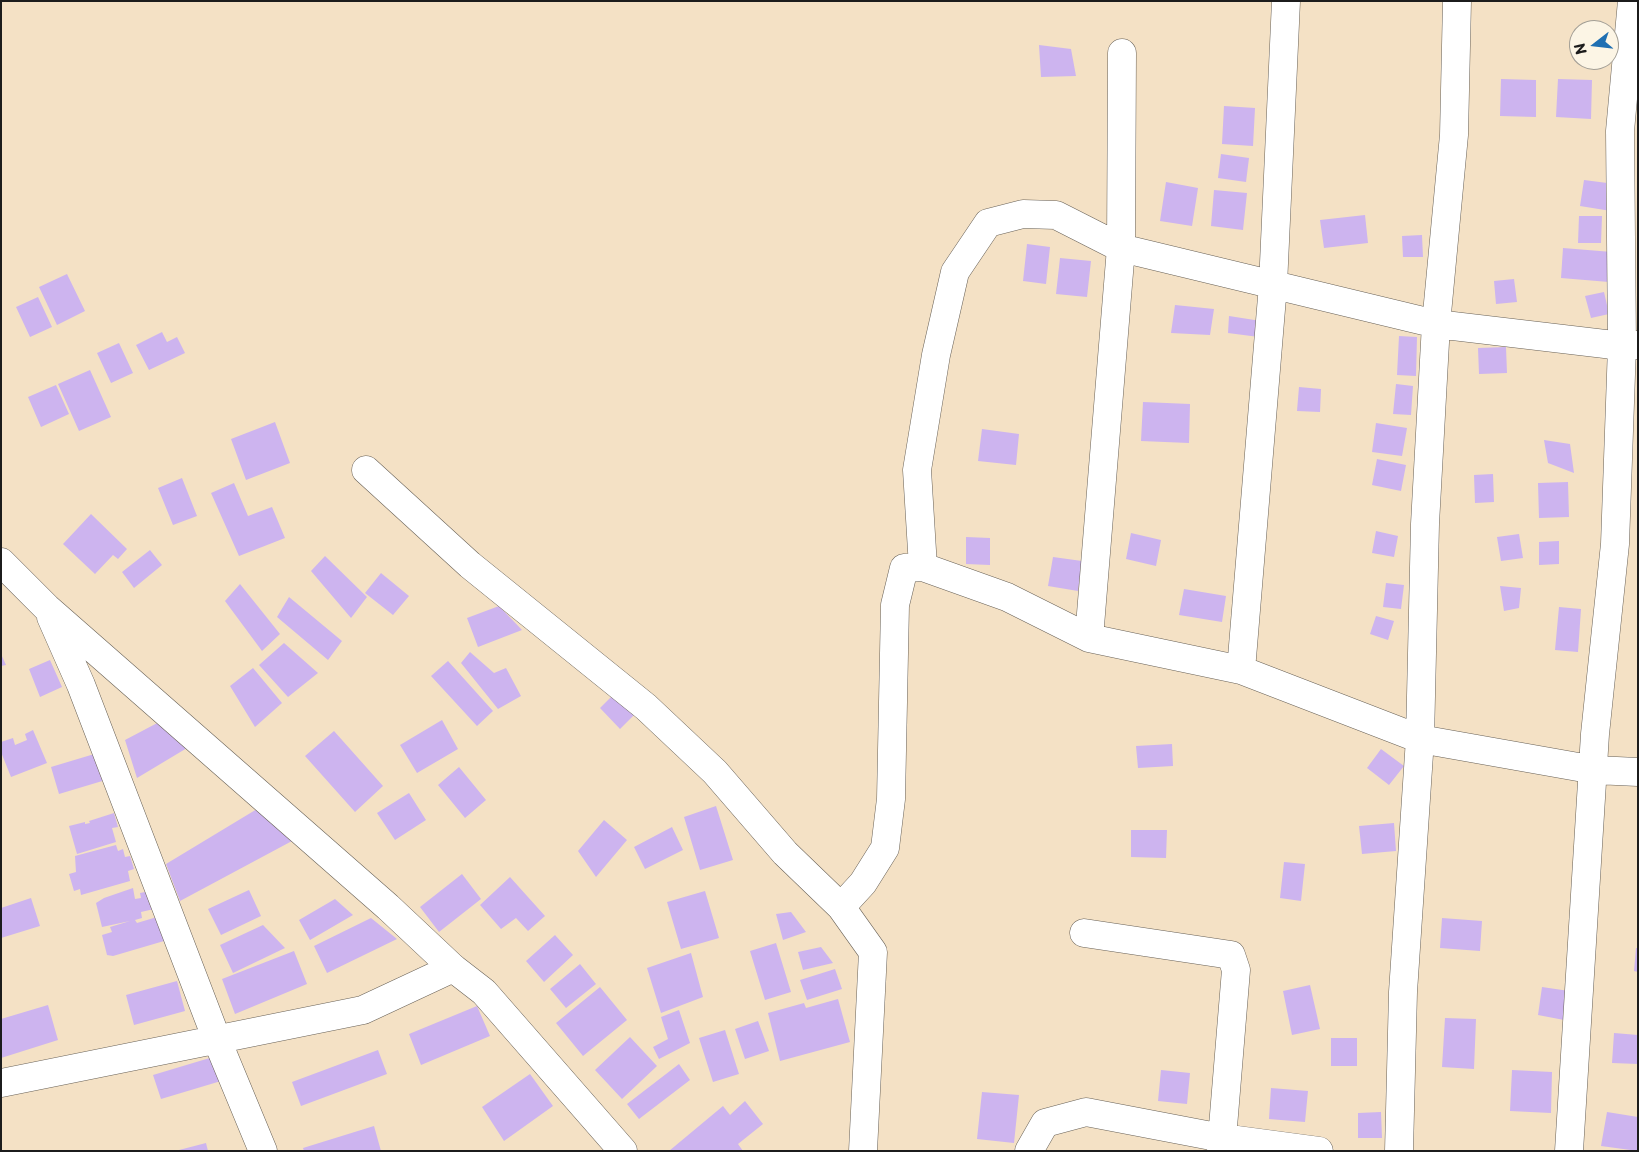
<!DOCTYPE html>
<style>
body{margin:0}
#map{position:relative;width:1639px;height:1152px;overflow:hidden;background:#f4e1c5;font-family:"Playpen Sans",sans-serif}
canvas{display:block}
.frame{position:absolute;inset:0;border:2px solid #1c1c1c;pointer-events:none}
.north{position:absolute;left:1569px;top:20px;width:50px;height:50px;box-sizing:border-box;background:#fcf5e5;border:1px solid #a29e95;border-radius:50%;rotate:254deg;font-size:14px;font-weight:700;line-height:20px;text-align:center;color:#1c1c1c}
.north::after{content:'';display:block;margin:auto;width:18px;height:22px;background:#1f6fb2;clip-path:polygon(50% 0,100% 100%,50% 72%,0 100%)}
</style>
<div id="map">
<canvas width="1639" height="1152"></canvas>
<div class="frame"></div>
<div class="north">N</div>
</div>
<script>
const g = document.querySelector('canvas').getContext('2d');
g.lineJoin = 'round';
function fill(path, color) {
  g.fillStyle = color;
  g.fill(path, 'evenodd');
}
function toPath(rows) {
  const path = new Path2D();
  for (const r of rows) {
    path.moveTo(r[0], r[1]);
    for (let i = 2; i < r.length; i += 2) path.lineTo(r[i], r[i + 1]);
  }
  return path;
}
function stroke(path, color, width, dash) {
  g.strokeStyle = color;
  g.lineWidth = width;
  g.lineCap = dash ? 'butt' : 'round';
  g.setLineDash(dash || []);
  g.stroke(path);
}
const building = toPath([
 [1039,45,1071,49,1076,76,1041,77],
 [1501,79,1536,80,1536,117,1500,116],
 [1558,79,1592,80,1591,119,1556,117],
 [1224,106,1255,108,1253,146,1222,144],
 [1221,154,1249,158,1246,182,1218,178],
 [1584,180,1615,184,1611,211,1580,206],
 [1166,182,1198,188,1192,226,1160,221],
 [1214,190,1247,193,1243,230,1211,226],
 [1365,215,1368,243,1324,248,1320,220],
 [1579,216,1602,216,1601,243,1578,243],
 [1422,235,1423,257,1403,257,1402,236],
 [1027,244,1050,247,1046,284,1023,281],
 [1563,248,1612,252,1609,282,1561,278],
 [1060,258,1091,261,1087,297,1056,294],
 [67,274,85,311,57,325,39,287],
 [1514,279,1517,302,1496,304,1494,281],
 [1604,292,1609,314,1591,318,1585,296],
 [38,297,52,327,30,337,16,307],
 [1175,305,1214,309,1210,335,1171,333],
 [1229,316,1261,321,1259,337,1228,333],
 [162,332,167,342,177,337,185,353,149,370,136,345],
 [1399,336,1417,337,1416,376,1397,375],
 [119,343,133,373,111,383,97,353],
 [1506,347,1507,373,1479,374,1478,348],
 [90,370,111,417,79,431,58,384],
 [1396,384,1413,386,1411,415,1393,414],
 [56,385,69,414,41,427,28,397],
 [1299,387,1321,389,1320,412,1297,411],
 [1143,402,1190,404,1189,443,1141,441],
 [275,422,290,463,246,480,231,439],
 [1376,423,1407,428,1402,456,1372,452],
 [982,429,1019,434,1016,465,978,461],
 [1544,440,1570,444,1574,473,1548,463],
 [1377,459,1406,465,1401,491,1372,485],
 [1493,474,1494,502,1475,503,1474,475],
 [182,478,197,516,173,525,158,488],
 [1568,482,1569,517,1539,518,1538,483],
 [234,483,248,516,272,507,285,538,239,556,211,493],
 [91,514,127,549,118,559,113,555,95,574,63,544],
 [1376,531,1398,536,1394,557,1372,553],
 [1131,533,1161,540,1156,566,1126,559],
 [1519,534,1523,558,1501,561,1497,537],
 [966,537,990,538,990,565,966,564],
 [1559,541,1559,564,1539,565,1539,542],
 [150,550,162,565,134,588,122,572],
 [325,556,367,597,351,618,311,571],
 [1053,557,1082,561,1078,591,1048,586],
 [381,573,409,596,393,615,365,593],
 [1386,583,1404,585,1401,609,1383,607],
 [240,584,280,634,262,651,225,601],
 [1500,586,1521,588,1519,608,1504,611],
 [1184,589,1226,596,1222,622,1179,615],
 [289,597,342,641,328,660,277,617],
 [499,606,522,630,478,647,467,618],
 [1559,607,1581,609,1578,652,1555,650],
 [1376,616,1394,621,1388,640,1370,634],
 [284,643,318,673,288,697,259,665],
 [470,652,494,673,506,668,521,696,498,709,461,663],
 [1,654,6,665,1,666],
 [50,660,62,687,40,697,29,669],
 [448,661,493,711,477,726,431,676],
 [253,668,282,703,255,727,230,686],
 [615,693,635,714,620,729,600,708],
 [163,720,187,748,137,778,125,740],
 [442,720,458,749,417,773,400,745],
 [33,730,47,763,11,777,1,752,1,742,13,738,15,745,27,740,25,734],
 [334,731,383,786,355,812,305,756],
 [1172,744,1173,766,1138,768,1136,746],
 [1381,749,1404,766,1389,785,1367,768],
 [101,752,109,779,59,794,51,767],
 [459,767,486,800,465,818,438,785],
 [409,793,426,820,395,840,377,813],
 [716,806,733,860,700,870,684,817],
 [257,809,292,841,180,901,166,864],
 [114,813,118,827,112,828,116,842,77,854,69,826,85,822,85,824,90,823,89,821],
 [604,820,627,840,596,877,578,851],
 [1394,823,1396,851,1362,854,1359,826],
 [672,827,683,850,645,869,634,847],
 [1131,830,1167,830,1166,858,1131,857],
 [116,845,118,851,123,849,125,857,130,856,134,869,128,871,130,881,81,895,80,889,74,891,69,874,76,872,75,856],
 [1284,862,1305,864,1301,901,1280,898],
 [462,874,481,899,439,932,420,907],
 [510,877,545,916,528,931,516,918,501,929,480,905],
 [133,888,135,899,141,898,140,893,150,891,154,909,141,912,142,918,135,920,137,923,157,917,164,941,113,956,107,955,102,935,112,932,110,927,130,921,102,927,96,903,104,898],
 [249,890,261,916,221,935,208,909],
 [705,891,719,938,681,949,667,902],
 [31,898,40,926,1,938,1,908],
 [335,899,353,915,310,940,299,920],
 [791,912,806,932,783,940,776,914],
 [371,918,397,939,327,973,314,946],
 [1442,918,1482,921,1480,951,1440,948],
 [263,925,285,948,233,973,220,945],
 [555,935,573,955,544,982,526,961],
 [776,943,791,992,765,1000,750,951],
 [821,947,833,963,803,970,798,952],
 [1636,948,1638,948,1638,972,1634,971],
 [294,951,307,984,235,1014,222,979],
 [691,953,703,997,661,1013,647,968],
 [580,964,596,984,566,1008,550,989],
 [835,969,842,989,807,1000,800,980],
 [177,981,185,1011,134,1025,126,995],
 [1310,985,1320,1029,1292,1035,1283,991],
 [600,987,627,1020,583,1056,556,1023],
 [1542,987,1569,991,1564,1020,1538,1015],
 [838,999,850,1042,780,1061,768,1013,804,1003,806,1008],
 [48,1005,58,1040,1,1058,1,1019],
 [477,1006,490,1036,421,1065,409,1034],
 [679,1010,690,1043,659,1059,653,1047,668,1039,661,1017],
 [1445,1018,1476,1019,1474,1069,1442,1067],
 [758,1021,769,1051,745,1059,735,1029],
 [725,1030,739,1074,713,1082,699,1038],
 [1614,1033,1638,1035,1638,1064,1612,1063],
 [630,1037,657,1066,622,1099,595,1070],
 [1331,1038,1357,1038,1357,1066,1331,1066],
 [378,1050,387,1074,301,1106,292,1082],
 [213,1057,221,1081,161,1099,153,1075],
 [679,1064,690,1080,639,1119,627,1104],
 [1161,1070,1190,1073,1187,1104,1158,1101],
 [1512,1070,1552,1072,1551,1113,1510,1111],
 [530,1074,553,1106,504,1141,482,1107],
 [1271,1088,1308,1091,1305,1122,1269,1119],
 [982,1092,1019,1095,1014,1143,977,1139],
 [745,1101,763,1124,738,1144,743,1151,669,1151,723,1106,730,1115],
 [1381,1112,1382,1138,1358,1138,1358,1113],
 [1607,1112,1638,1117,1638,1151,1601,1146],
 [374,1126,381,1151,304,1151,303,1148],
 [206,1143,208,1151,179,1151,179,1150]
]);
const minor = toPath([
 [366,470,470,565,646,707,715,772,785,853,841,907,873,952,863,1151],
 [1,562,47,608,388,907,453,968,484,992,623,1151],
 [923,567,917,470,936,355,955,272,988,223,1023,214,1056,215,1121,248,1436,324,1622,346,1638,345],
 [51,617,81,685,217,1040,263,1151],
 [1089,638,1121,248,1122,53],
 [1241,670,1273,285,1286,1],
 [841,907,863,883,885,848,891,799,895,605,904,568,923,567,1007,597,1089,638,1241,670,1420,739,1595,770,1638,772],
 [1084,933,1231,955,1236,970,1221,1151],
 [1,1083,363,1010,453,968],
 [1029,1151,1045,1123,1086,1112,1222,1138,1319,1151],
 [1399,1151,1403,992,1420,739,1425,524,1436,324,1454,135,1457,1],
 [1569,1151,1595,734,1615,544,1622,346,1620,131,1632,1]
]);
fill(building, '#cdb4ef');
stroke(minor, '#686157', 29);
stroke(minor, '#fff', 28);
</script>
